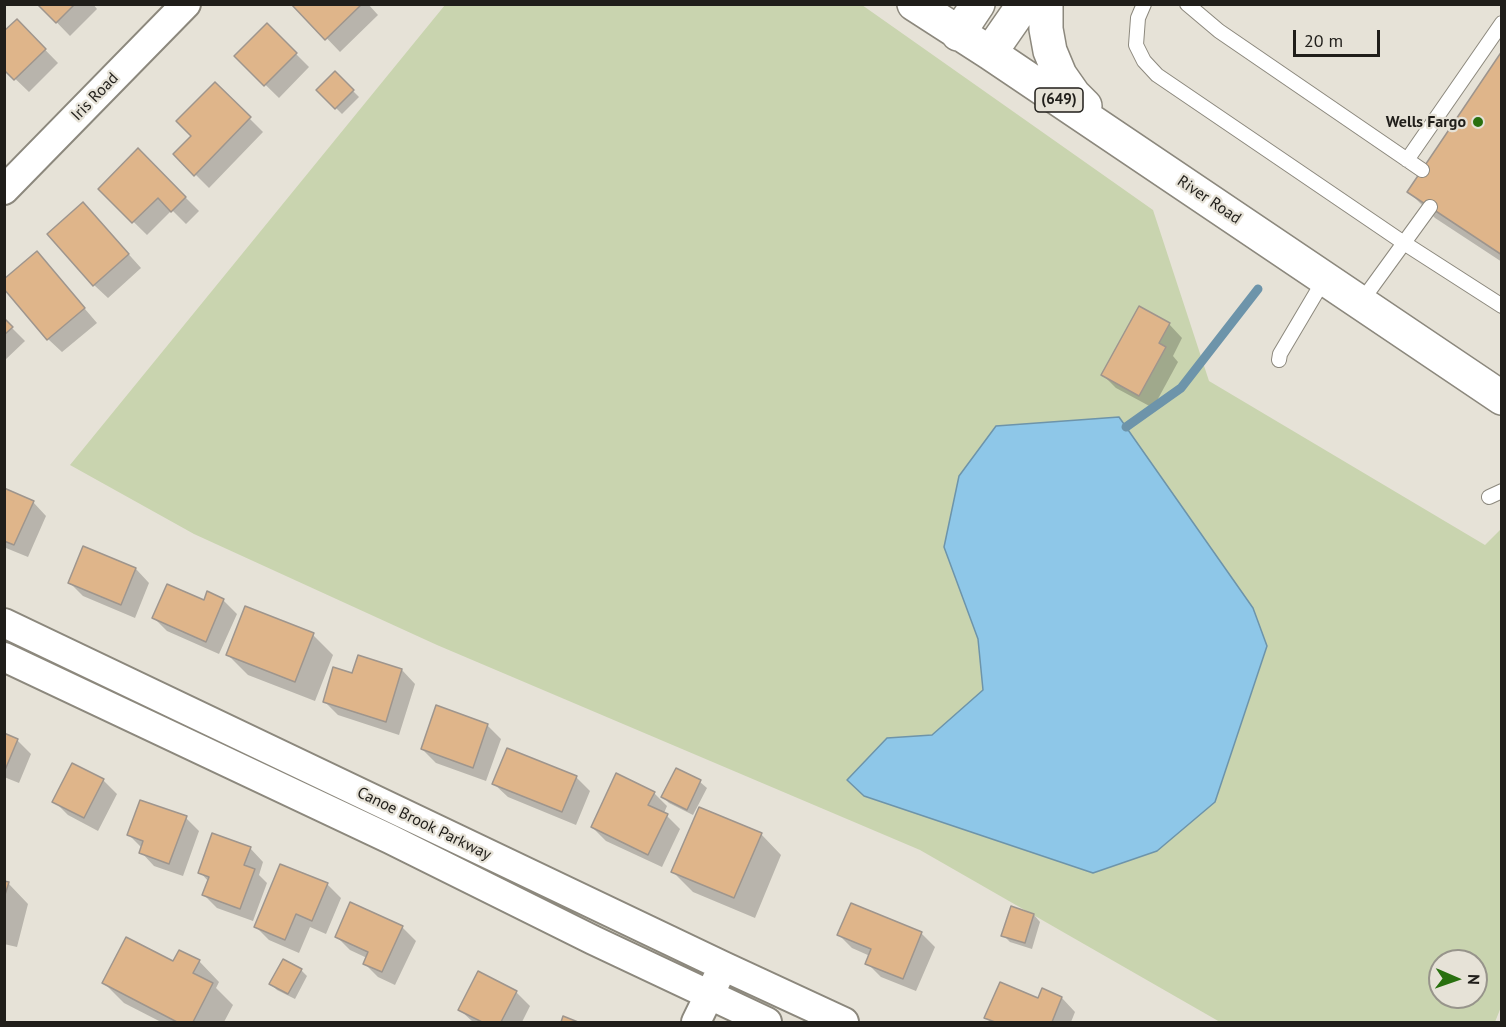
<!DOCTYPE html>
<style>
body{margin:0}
#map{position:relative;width:1506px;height:1027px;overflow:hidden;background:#e6e2d7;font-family:"PT Sans",sans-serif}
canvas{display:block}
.frame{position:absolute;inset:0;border:6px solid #201e1a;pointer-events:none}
.north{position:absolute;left:1428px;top:949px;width:60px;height:60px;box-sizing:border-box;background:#e6e2d7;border:2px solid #97948b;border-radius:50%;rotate:92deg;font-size:16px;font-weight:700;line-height:24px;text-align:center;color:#201e1a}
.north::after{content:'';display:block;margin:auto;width:21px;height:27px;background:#29700f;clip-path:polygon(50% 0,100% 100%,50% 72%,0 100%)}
.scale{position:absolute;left:1293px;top:30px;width:87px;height:27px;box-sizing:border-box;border:3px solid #201e1a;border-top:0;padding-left:8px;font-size:18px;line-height:21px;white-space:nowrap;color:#201e1a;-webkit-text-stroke:4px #e6e2d7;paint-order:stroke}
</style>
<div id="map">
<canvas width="1506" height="1027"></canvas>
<div class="frame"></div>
<div class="north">N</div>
<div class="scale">20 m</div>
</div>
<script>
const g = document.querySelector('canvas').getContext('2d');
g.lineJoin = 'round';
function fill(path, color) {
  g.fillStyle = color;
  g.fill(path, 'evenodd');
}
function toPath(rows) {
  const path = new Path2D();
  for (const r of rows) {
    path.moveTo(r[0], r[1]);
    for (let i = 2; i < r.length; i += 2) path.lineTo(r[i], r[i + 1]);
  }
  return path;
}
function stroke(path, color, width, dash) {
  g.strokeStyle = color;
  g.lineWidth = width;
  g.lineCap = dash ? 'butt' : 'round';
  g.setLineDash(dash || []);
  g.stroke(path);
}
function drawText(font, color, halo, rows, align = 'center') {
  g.font = font + ' "PT Sans",sans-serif';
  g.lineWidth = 4.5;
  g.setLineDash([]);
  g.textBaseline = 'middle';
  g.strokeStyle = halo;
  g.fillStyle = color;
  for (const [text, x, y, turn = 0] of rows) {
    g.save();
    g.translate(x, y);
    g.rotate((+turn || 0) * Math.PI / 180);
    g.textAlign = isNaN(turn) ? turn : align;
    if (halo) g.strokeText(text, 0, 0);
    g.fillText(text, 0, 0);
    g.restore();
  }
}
const green = toPath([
 [445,5,862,5,1153,210,1209,381,1485,545,1501,529,1501,1007,1495,1022,1220,1022,920,850,437,645,194,534,70,465],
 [1440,961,1476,961,1476,997,1440,997]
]);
const water = toPath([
 [1119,417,1253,608,1267,646,1215,802,1157,851,1093,873,864,796,847,780,887,738,932,735,983,690,978,639,944,547,959,476,996,426,1119,417]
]);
const shadow = toPath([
 [39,4,93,4,97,9,70,36],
 [294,4,368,4,378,15,340,52],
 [17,21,58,63,29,92,4,68],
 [267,25,309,67,279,98,236,56],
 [1502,54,1502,262,1435,218,1409,192],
 [335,73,359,97,342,114,318,90],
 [215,84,263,132,209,188,175,154,193,135],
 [138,150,199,211,186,224,172,210,147,235,100,189],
 [96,218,141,268,108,298,94,285],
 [37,253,97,323,62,352,48,339],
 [4,320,25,341,4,361],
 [1169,324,1182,338,1173,356,1178,362,1153,408,1116,388,1103,375],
 [4,490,33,502,46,516,28,557,6,548,4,552],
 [136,569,149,583,135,618,83,596,70,583],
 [223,600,237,614,219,654,167,631,154,618],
 [313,635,333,655,315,701,248,675,228,655],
 [402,670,415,684,399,735,338,715,324,701,353,675],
 [487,725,501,739,486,781,436,763,422,749],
 [4,735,17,740,31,754,19,783,4,777],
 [676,770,700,782,707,788,693,815,669,803,663,797],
 [576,777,590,791,576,825,508,797,494,784],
 [103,780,117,794,98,831,68,815,54,801],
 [654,793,667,806,664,813,680,829,662,867,606,841,592,827],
 [186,818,199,831,183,876,154,866,141,852,142,848,129,835],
 [761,834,781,855,755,918,693,892,673,872],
 [250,848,263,862,259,875,267,883,253,921,217,908,203,894,208,881,200,872],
 [4,882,8,883,28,904,17,947,4,944],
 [327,884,341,898,326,934,310,927,299,953,269,940,256,927],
 [1034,915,1040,922,1032,949,1010,942,1003,935],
 [402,927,416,941,395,985,378,977,364,963,367,958,350,950,336,936],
 [921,933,935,947,916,991,881,977,867,963,870,956,852,948,839,935],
 [199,961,219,982,216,988,233,1005,224,1022,161,1022,124,1003,104,983,174,963],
 [301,970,307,976,295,999,277,990,271,984],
 [479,973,516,992,530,1006,522,1022,473,1022,460,1010],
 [1043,990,1062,998,1075,1012,1071,1022,991,1022,986,1018,1039,1000]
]);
const stream = toPath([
 [1126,427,1181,388,1258,289]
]);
const building = toPath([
 [37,4,75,4,56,23,37,4],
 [291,4,362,4,325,40,291,4],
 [17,19,46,49,14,80,4,70,4,31,17,19],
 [267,23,297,53,264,86,234,56,267,23],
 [1502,51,1502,255,1407,192,1502,51],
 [335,71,354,90,335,109,316,90,335,71],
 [215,82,251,117,194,176,173,154,191,136,176,121,215,82],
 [138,148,186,197,171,212,158,198,132,223,98,189,138,148],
 [83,202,129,254,93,286,47,234,83,202],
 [37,251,85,308,47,340,4,289,4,279,37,251],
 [1139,306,1170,323,1159,343,1166,347,1139,396,1101,375,1139,306],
 [4,318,13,327,4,335,4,318],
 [4,488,34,501,14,545,4,541,4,488],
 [83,546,136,568,121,605,68,583,83,546],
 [167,584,204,600,207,591,224,599,206,642,152,618,167,584],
 [245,606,314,633,295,682,226,655,245,606],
 [358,655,402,669,386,722,323,702,333,667,352,673,358,655],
 [436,705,488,724,473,768,421,749,436,705],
 [4,733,18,739,5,770,4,770,4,733],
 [507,748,577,776,562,812,492,784,507,748],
 [72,763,104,779,84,818,52,802,72,763],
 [676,768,701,780,687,810,661,797,676,768],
 [616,773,655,792,648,805,668,814,648,855,591,827,616,773],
 [140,800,187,816,169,864,139,853,143,841,127,835,140,800],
 [699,807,762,833,734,898,671,872,699,807],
 [212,833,251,847,244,865,255,869,240,909,202,895,209,877,198,873,212,833],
 [280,864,328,883,312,921,296,914,285,940,254,927,280,864],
 [4,881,9,882,4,898,4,881],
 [350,902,403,926,382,972,363,964,368,952,335,937,350,902],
 [851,903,922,932,903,979,865,964,871,949,837,935,851,903],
 [1011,906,1034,914,1025,943,1001,936,1011,906],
 [126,937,173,961,179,950,200,960,193,973,213,983,193,1022,177,1022,102,983,126,937],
 [283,959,302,969,288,994,269,984,283,959],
 [478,971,517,991,501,1022,482,1022,458,1010,478,971],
 [1000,982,1038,998,1042,988,1062,997,1052,1022,995,1022,984,1018,1000,982],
 [563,1016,578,1022,561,1022,563,1016]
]);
const lane = toPath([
 [1144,4,1138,18,1136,45,1144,61,1157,75,1404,243,1502,306],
 [1187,4,1219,31,1422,170],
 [1407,160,1502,23],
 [1361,302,1430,207],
 [1279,360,1280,354,1325,278],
 [1489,497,1502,491]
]);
const street = toPath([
 [4,190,186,4],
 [4,623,723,966,844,1022],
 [4,657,390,839,593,940,767,1022],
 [696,1022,717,979]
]);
const primary = toPath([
 [914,4,990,53,1502,398],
 [1046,4,1046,29,1050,51,1060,75,1074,95,1085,106],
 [958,34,978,4],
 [990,53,1024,4]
]);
const markers = [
 [1478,122,6,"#29700f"]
];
const shields = [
 [1059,100,48]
];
const shieldNames = [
 ["(649)",1059,100]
];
const streetNames = [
 ["Iris Road",95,97,-46],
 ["River Road",1209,200,34],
 ["Canoe Brook Parkway",424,824,26]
];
const poiNames = [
 ["Wells Fargo",1466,122]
];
fill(green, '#c9d4af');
fill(water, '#8ec7e8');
stroke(water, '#6d94aa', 1.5);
fill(shadow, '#0003');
stroke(stream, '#6d94aa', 9);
fill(building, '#dfb58a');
stroke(building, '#9e958d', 1.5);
stroke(lane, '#8c887d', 16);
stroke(street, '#8c887d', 32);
stroke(primary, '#8c887d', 36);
stroke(lane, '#fff', 14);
stroke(street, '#fff', 28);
stroke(primary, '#fff', 33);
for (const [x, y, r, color] of markers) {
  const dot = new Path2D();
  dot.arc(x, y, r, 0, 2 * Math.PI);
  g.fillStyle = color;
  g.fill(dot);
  stroke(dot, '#e6e2d7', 2);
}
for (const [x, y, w] of shields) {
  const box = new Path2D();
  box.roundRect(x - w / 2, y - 12, w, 24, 4.5);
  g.fillStyle = '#e6e2d7';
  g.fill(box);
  stroke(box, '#201e1a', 1.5);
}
drawText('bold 15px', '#201e1a', null, shieldNames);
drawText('16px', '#201e1a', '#e6e2d7', streetNames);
drawText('bold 16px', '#201e1a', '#e6e2d7', poiNames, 'right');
</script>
